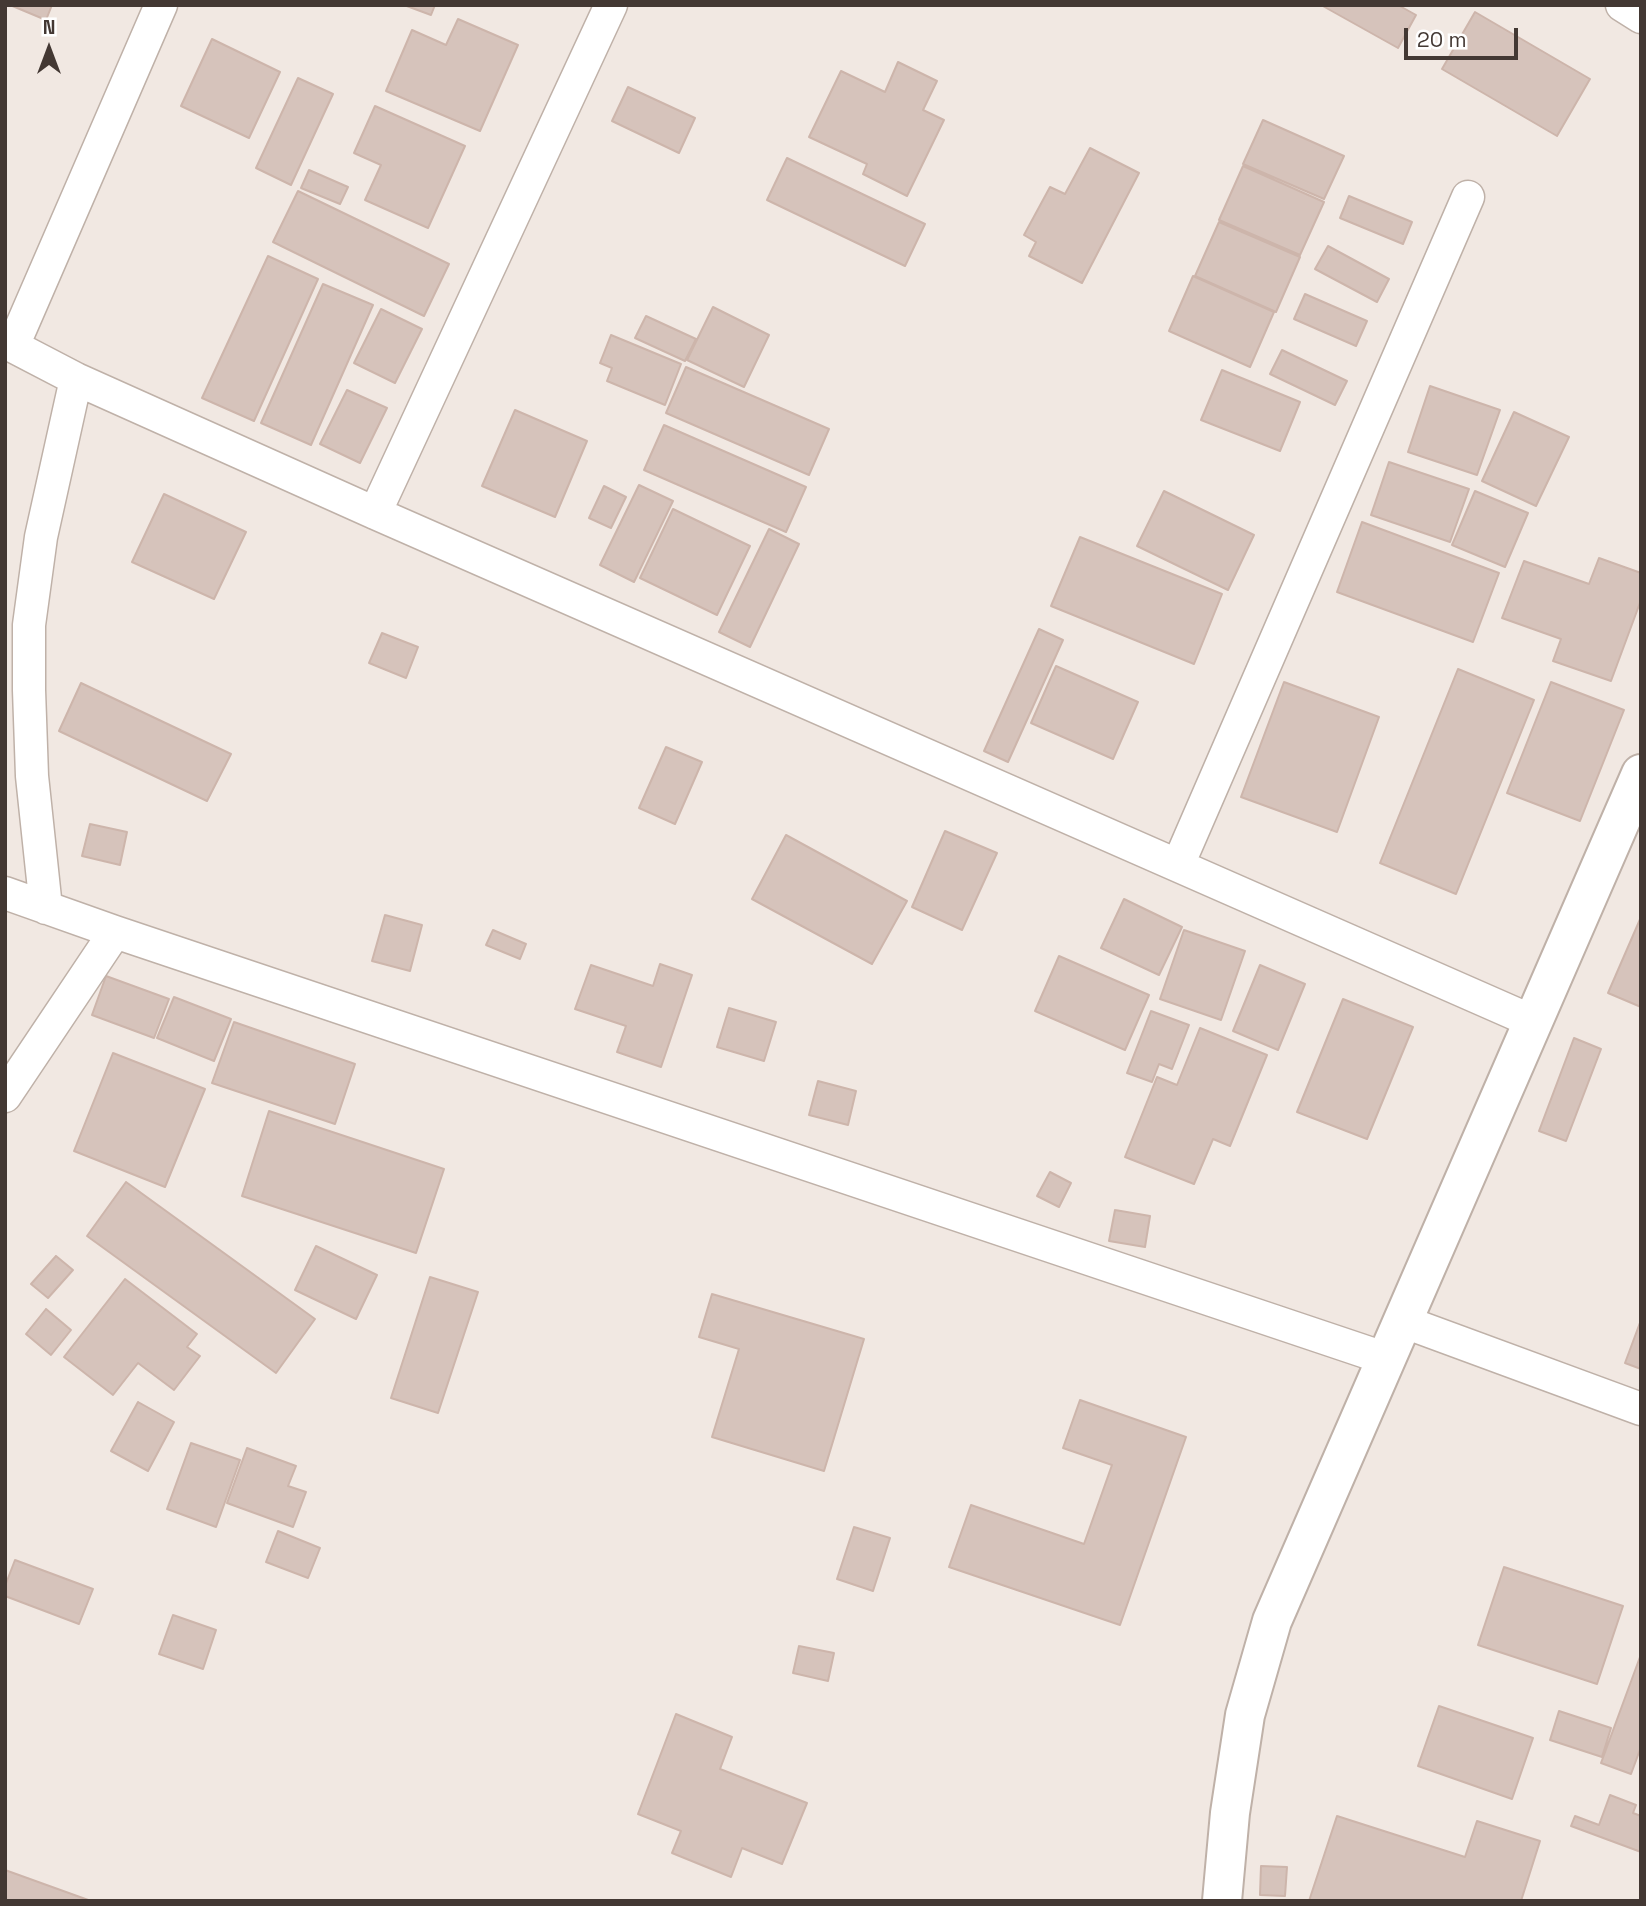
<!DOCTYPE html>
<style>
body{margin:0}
#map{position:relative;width:1646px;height:1906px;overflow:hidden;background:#f1e8e2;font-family:"Space Grotesk",sans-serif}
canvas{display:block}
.frame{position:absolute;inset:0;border:7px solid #433833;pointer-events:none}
.north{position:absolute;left:14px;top:14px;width:70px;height:70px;-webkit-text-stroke:5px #fff;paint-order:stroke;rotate:0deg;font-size:19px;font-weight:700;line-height:28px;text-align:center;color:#433833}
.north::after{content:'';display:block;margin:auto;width:24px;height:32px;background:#433833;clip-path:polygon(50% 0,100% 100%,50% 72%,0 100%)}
.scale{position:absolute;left:1404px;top:28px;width:114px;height:32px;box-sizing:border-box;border:4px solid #433833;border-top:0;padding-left:9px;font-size:21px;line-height:24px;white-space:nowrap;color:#433833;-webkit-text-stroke:5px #fff;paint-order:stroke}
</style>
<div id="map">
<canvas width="1646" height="1906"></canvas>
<div class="frame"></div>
<div class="north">N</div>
<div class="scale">20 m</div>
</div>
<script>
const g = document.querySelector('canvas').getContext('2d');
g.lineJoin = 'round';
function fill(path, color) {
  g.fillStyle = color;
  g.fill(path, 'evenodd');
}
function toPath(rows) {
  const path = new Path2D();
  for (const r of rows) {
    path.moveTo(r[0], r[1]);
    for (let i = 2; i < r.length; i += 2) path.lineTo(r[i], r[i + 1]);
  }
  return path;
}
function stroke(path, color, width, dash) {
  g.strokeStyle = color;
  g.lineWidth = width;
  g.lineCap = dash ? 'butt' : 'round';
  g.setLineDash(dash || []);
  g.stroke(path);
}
const building = toPath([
 [10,5,52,5,46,20,10,5],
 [404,5,435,5,431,15,404,5],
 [1321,5,1398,5,1416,15,1398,48,1321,5],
 [1475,12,1590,79,1557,136,1442,69,1475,12],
 [458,19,518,45,480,131,386,91,412,30,446,45,458,19],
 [212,39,280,72,249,138,181,106,212,39],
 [898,62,937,81,923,110,944,120,907,196,863,174,867,164,809,137,841,71,885,92,898,62],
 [298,78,333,94,291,185,256,168,298,78],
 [628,87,695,118,679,153,612,121,628,87],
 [375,106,465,146,428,228,365,200,381,165,354,153,375,106],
 [1263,120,1344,156,1324,199,1243,164,1263,120],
 [1090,148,1139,173,1082,283,1029,256,1036,242,1024,235,1050,187,1065,194,1090,148],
 [787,158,925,224,905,266,767,200,787,158],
 [1243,166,1324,202,1300,255,1219,220,1243,166],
 [309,170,348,187,340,204,301,188,309,170],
 [298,191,449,264,424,316,273,242,298,191],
 [1349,196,1412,222,1403,244,1340,218,1349,196],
 [1219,222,1300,257,1276,312,1195,276,1219,222],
 [1328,246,1389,279,1377,302,1315,269,1328,246],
 [268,256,318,279,254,421,202,398,268,256],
 [1193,276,1274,312,1250,367,1169,331,1193,276],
 [323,284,373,305,311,445,261,423,323,284],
 [1305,294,1367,321,1356,346,1294,319,1305,294],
 [713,307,769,335,744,387,687,360,713,307],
 [381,309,422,329,395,383,354,363,381,309],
 [646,316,696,339,685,361,635,338,646,316],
 [611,335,681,364,665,405,607,381,612,368,600,363,611,335],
 [1282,350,1347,381,1335,405,1270,374,1282,350],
 [686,367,829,429,809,475,666,413,686,367],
 [1222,370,1300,402,1280,451,1201,420,1222,370],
 [1430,386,1500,410,1477,475,1408,452,1430,386],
 [347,390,387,408,360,463,320,444,347,390],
 [515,410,587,441,555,517,482,486,515,410],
 [1514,412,1569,437,1536,506,1482,481,1514,412],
 [664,425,806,487,786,532,644,470,664,425],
 [1389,462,1469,489,1450,542,1371,515,1389,462],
 [639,485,673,501,634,582,600,565,639,485],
 [604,486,626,497,611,528,589,518,604,486],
 [1164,491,1254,535,1228,590,1137,546,1164,491],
 [1475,491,1528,513,1505,567,1452,545,1475,491],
 [164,494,246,532,214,599,132,562,164,494],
 [673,509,750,546,717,615,640,578,673,509],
 [1362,522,1499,573,1473,642,1337,592,1362,522],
 [769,529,799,544,750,647,719,632,769,529],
 [1080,537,1222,594,1194,664,1051,606,1080,537],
 [1599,558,1641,573,1641,600,1611,681,1553,661,1561,639,1502,618,1524,561,1589,584,1599,558],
 [1039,629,1063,640,1008,762,984,751,1039,629],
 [382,633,418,647,406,678,369,663,382,633],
 [1056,666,1138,702,1113,759,1031,723,1056,666],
 [1458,669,1534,700,1456,894,1380,863,1458,669],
 [1284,682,1379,717,1337,832,1241,797,1284,682],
 [1551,682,1624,710,1580,821,1507,793,1551,682],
 [81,683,231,754,207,801,59,731,81,683],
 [666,747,702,762,675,824,639,808,666,747],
 [90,824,127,832,120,865,82,856,90,824],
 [945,831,997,853,962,930,912,907,945,831],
 [786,835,907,901,872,964,752,899,786,835],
 [1124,899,1182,927,1159,975,1101,948,1124,899],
 [385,915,422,925,410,971,372,961,385,915],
 [1641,917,1641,1007,1608,993,1641,917],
 [493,930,526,944,520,959,486,945,493,930],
 [1184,930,1245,951,1221,1020,1160,999,1184,930],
 [1059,956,1149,995,1125,1050,1035,1011,1059,956],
 [660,964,692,975,661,1067,617,1052,626,1026,575,1009,591,965,653,986,660,964],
 [1260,965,1305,984,1278,1050,1233,1031,1260,965],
 [106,976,169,999,154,1038,92,1015,106,976],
 [174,997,231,1019,214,1061,157,1038,174,997],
 [1343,999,1413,1027,1367,1139,1297,1112,1343,999],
 [729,1008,776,1022,764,1061,717,1047,729,1008],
 [1151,1011,1189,1025,1172,1069,1159,1064,1152,1082,1127,1073,1151,1011],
 [234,1022,355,1064,335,1124,212,1083,234,1022],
 [1200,1028,1267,1055,1230,1146,1213,1139,1194,1184,1125,1157,1157,1077,1177,1085,1200,1028],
 [1574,1038,1601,1049,1566,1141,1539,1131,1574,1038],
 [113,1053,205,1089,165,1187,74,1151,113,1053],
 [818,1081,856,1091,848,1125,809,1115,818,1081],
 [269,1111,444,1169,416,1253,242,1196,269,1111],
 [1050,1172,1071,1183,1059,1207,1037,1196,1050,1172],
 [126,1182,315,1319,276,1373,87,1236,126,1182],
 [1115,1210,1150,1216,1145,1247,1109,1241,1115,1210],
 [316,1246,377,1275,356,1319,295,1290,316,1246],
 [56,1256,73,1270,48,1298,31,1284,56,1256],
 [430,1277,478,1292,438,1413,391,1398,430,1277],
 [125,1279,197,1334,187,1347,200,1356,174,1390,138,1363,113,1395,64,1357,125,1279],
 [712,1294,864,1339,824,1471,712,1437,739,1349,699,1337,712,1294],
 [46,1309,71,1330,51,1355,26,1334,46,1309],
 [1641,1320,1641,1369,1625,1363,1641,1320],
 [1080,1400,1186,1437,1120,1625,949,1567,971,1505,1084,1544,1112,1465,1063,1448,1080,1400],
 [138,1402,174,1422,148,1471,111,1451,138,1402],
 [191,1443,240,1460,216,1527,167,1509,191,1443],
 [247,1448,296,1466,288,1486,306,1492,293,1527,227,1503,247,1448],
 [854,1527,890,1538,873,1591,837,1579,854,1527],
 [278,1531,320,1548,308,1578,266,1562,278,1531],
 [15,1560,93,1589,79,1624,5,1596,5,1586,15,1560],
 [1504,1567,1623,1606,1597,1684,1478,1645,1504,1567],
 [173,1615,216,1630,203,1669,159,1654,173,1615],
 [799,1646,834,1653,828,1681,793,1673,799,1646],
 [1640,1657,1641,1747,1631,1774,1601,1763,1640,1657],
 [1439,1706,1533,1738,1512,1799,1418,1766,1439,1706],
 [1559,1711,1611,1728,1602,1757,1550,1740,1559,1711],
 [676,1714,732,1737,720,1769,807,1803,782,1864,742,1848,731,1877,672,1853,681,1831,638,1814,676,1714],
 [1610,1795,1636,1805,1633,1813,1641,1816,1641,1852,1571,1826,1575,1816,1599,1825,1610,1795],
 [1337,1816,1465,1857,1477,1821,1540,1841,1521,1901,1309,1901,1337,1816],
 [1261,1866,1287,1867,1285,1896,1260,1895,1261,1866],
 [5,1870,91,1901,5,1901,5,1870]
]);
const minor = toPath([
 [1622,5,1641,17],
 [5,342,76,379,375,513,1534,1022],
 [13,346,161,5],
 [375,513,611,5],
 [1178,865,1468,197],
 [5,893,115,932,1387,1359],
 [46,908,32,776,29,690,29,625,41,537,76,379],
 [5,1096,115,932],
 [1402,1321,1641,1409]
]);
const tertiary = toPath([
 [1222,1901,1230,1813,1245,1715,1272,1621,1641,774]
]);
fill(building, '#d6c3bb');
stroke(building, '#cdb5ab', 2);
stroke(minor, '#bfb1a8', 35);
stroke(tertiary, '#bfb1a8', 42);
stroke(minor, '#fff', 32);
stroke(tertiary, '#fff', 38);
</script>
